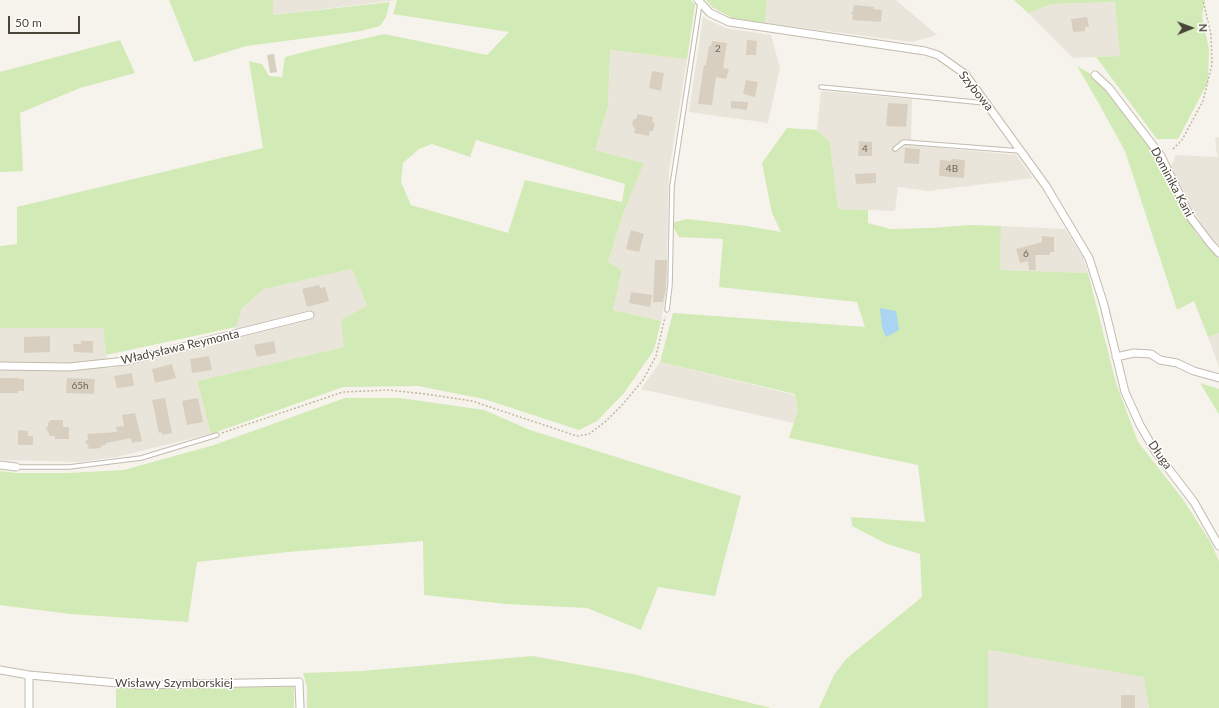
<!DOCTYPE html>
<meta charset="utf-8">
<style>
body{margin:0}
#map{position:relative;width:1219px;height:708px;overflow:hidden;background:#f6f3ec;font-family:Lato,sans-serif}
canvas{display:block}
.north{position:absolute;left:1171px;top:8px;width:40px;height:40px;-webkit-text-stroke:3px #fff;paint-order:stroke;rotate:89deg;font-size:11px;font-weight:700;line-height:16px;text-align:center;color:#4b4439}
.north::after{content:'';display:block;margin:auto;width:14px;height:18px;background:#4b4439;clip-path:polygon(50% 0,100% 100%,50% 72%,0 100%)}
.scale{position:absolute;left:8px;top:16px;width:72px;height:18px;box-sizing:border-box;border:2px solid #4b4439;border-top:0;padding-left:5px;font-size:12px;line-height:14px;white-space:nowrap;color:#4b4439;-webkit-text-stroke:3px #fff;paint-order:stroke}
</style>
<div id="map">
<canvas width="1219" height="708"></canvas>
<div class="north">N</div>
<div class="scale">50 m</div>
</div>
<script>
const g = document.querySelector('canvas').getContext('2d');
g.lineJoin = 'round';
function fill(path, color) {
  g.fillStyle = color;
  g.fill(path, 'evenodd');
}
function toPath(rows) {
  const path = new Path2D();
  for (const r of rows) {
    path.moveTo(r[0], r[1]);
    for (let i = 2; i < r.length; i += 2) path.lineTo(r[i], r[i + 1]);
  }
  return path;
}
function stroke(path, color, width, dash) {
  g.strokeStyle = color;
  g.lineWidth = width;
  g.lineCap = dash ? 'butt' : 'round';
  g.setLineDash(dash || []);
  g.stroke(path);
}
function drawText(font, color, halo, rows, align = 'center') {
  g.font = font + ' Lato,sans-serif';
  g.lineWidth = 3;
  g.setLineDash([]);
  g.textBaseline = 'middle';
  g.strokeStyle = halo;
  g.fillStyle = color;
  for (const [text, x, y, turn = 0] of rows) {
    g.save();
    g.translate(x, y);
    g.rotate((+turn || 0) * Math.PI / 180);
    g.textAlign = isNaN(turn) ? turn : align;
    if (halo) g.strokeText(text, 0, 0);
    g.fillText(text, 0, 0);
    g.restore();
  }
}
const residential = toPath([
 [273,0,397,0,273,15],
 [767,0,896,0,937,35,912,42,765,23],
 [1115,2,1120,56,1073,58,1028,13,1052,4],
 [703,17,725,28,771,35,780,68,768,123,689,112],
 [610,50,687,59,669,171,666,296,661,321,613,310,622,270,608,262,622,217,644,163,595,150,608,106],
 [821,91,912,99,911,145,1016,155,1033,178,928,191,898,187,895,211,838,209,830,142,817,130],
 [1219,137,1219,245,1208,235,1191,207,1171,166,1176,155,1218,157,1216,149,1215,138],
 [1001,226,1065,229,1083,257,1088,273,1000,270],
 [352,269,367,307,344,347,197,381,211,434,116,457,81,462,0,460,0,328,103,328,108,369,232,339,242,308,264,289],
 [1219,333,1219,367,1208,337],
 [660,362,795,395,798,410,794,423,641,389],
 [987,650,1145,677,1149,708,988,708]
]);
const green = toPath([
 [169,0,273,0,273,15,390,2,386,17,380,26,361,31,246,46,194,62],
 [397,0,691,0,695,5,687,59,610,50,608,106,595,150,644,163,622,217,608,262,622,270,613,310,661,321,654,350,624,393,597,421,579,430,484,399,418,386,343,387,211,434,197,381,344,347,341,320,367,306,352,269,264,289,242,308,236,327,106,355,103,328,0,328,0,246,17,244,17,207,263,148,249,61,262,64,269,76,282,77,285,57,308,51,384,34,487,55,509,32,393,14],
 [476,140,625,184,622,202,525,180,508,233,411,205,401,182,403,163,419,149,432,144,470,157],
 [706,0,767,0,765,23,732,18,712,7],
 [1014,0,1205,0,1202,16,1209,49,1208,82,1178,139,1157,139,1096,57,1120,56,1115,2,1052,4,1028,13],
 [120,40,135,73,80,88,20,113,23,171,0,172,0,72],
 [1077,66,1098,78,1154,151,1197,235,1219,258,1219,333,1208,337,1194,301,1177,310,1125,151,1098,102],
 [787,128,817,130,830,142,838,209,868,210,868,223,890,229,931,228,971,225,1001,226,1000,270,1088,273,1116,383,1138,442,1182,498,1211,543,1219,561,1219,708,1149,708,1144,677,988,650,988,708,819,708,834,675,846,659,922,597,920,554,887,544,852,526,851,517,925,522,918,465,789,438,798,410,795,394,660,362,673,313,865,327,857,302,719,287,723,239,679,237,671,223,687,219,747,226,781,232,772,213,762,163],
 [1200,383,1219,389,1219,414,1214,406],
 [345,398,400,398,484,410,530,430,741,496,715,596,658,587,641,630,587,608,506,604,424,595,423,541,288,552,197,562,188,622,70,614,0,605,0,471,16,473,67,473,124,470,214,445],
 [532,656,633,674,771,708,307,708,307,687,303,673,362,671],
 [294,687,294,708,116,708,116,688]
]);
const water = toPath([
 [880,308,896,311,899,330,886,337,882,328]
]);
const building = toPath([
 [854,5,874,7,873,9,882,10,881,22,852,20,853,15,851,13,853,11],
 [1087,17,1089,27,1085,27,1085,31,1073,32,1071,19],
 [747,40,757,41,756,55,746,55],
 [712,41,727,43,723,68,729,69,726,79,716,77,712,105,698,104,704,65,706,65,709,46,711,46],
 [274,54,277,72,270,73,267,55],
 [652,71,664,73,661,91,649,88],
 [746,80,758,82,755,97,743,94],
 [731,101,748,102,747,110,731,108],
 [888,103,908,104,906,127,886,126],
 [637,114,653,117,652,122,655,123,653,131,650,131,649,136,634,133,635,129,632,125,633,120,637,118],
 [859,141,872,142,872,156,858,156],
 [905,148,920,149,919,164,904,163],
 [952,159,965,160,964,178,939,176,940,160,951,161],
 [876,173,876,183,856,184,855,174],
 [631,230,644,234,639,252,626,249],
 [1042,236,1054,237,1054,252,1050,252,1050,255,1035,255,1036,259,1035,259,1036,270,1029,270,1028,261,1020,263,1016,249,1042,242],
 [655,260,667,260,666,289,663,302,653,302],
 [319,285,320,288,325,287,329,301,307,307,302,289],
 [631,292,652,295,650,307,629,303],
 [50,336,50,352,24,353,24,337],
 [81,341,93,341,93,353,74,352,73,344,81,344],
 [274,341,276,353,257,357,254,345],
 [209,356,212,370,192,373,190,359],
 [172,364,176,378,155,383,152,369],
 [132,373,134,386,117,388,114,376],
 [0,378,18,378,18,379,24,379,24,391,18,391,18,393,0,393],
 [67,378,95,379,94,394,66,393],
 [165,398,172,433,162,435,162,432,159,433,152,400],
 [198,398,203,422,187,425,182,401],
 [135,413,142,441,132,443,131,438,106,443,106,445,101,446,101,448,89,449,88,445,85,442,88,439,87,434,117,432,116,427,124,426,122,415],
 [51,420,63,420,63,427,69,427,69,439,55,439,55,436,50,436,46,428,48,426,48,423],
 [18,430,28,431,28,436,33,436,33,445,18,445],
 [1121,695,1135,695,1135,708,1121,708]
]);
const path = toPath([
 [1173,149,1182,140,1203,101,1212,64,1211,35,1203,0],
 [222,433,343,392,388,390,426,394,472,401,577,436,589,434,605,422,623,404,643,380,656,356,665,317]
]);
const service = toPath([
 [821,87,985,103],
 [895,149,904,142,1020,151],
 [667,310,670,285,672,186,700,3],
 [16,467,69,467,141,458,217,435]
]);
const minor = toPath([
 [698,0,710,13,729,22,925,51,938,55,965,74,1046,186,1089,258,1104,305,1125,392,1140,425,1155,451,1194,502,1219,546],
 [1095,75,1109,88,1161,156,1191,218,1210,243,1219,253],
 [1116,357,1134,353,1151,354,1160,360,1177,363,1194,371,1219,378],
 [0,366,69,367,126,361,310,315],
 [0,465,16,467],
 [0,670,29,675,140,685,299,682,300,708],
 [29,675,29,708]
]);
const numberNames = [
 ["2",718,49],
 ["4",865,149],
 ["4B",952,169],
 ["6",1026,254],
 ["65h",80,386]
];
const streetNames = [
 ["Szybowa",976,91,51],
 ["Dominika Kani",1172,182,62],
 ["Władysława Reymonta",180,347,-13],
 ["Długa",1160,455,55],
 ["Wisławy Szymborskiej",174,683]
];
fill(residential, '#eae5da');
fill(green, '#d2eab5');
fill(water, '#a9d4f2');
fill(building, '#d8cfc1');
stroke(service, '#c2bbae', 5.5);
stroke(minor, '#c2bbae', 9);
stroke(path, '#c4b79f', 1.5, [2, 2]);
stroke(service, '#fff', 3.5);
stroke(minor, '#fff', 7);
drawText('10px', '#6e675b', null, numberNames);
drawText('12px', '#4b4439', '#fff', streetNames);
</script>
